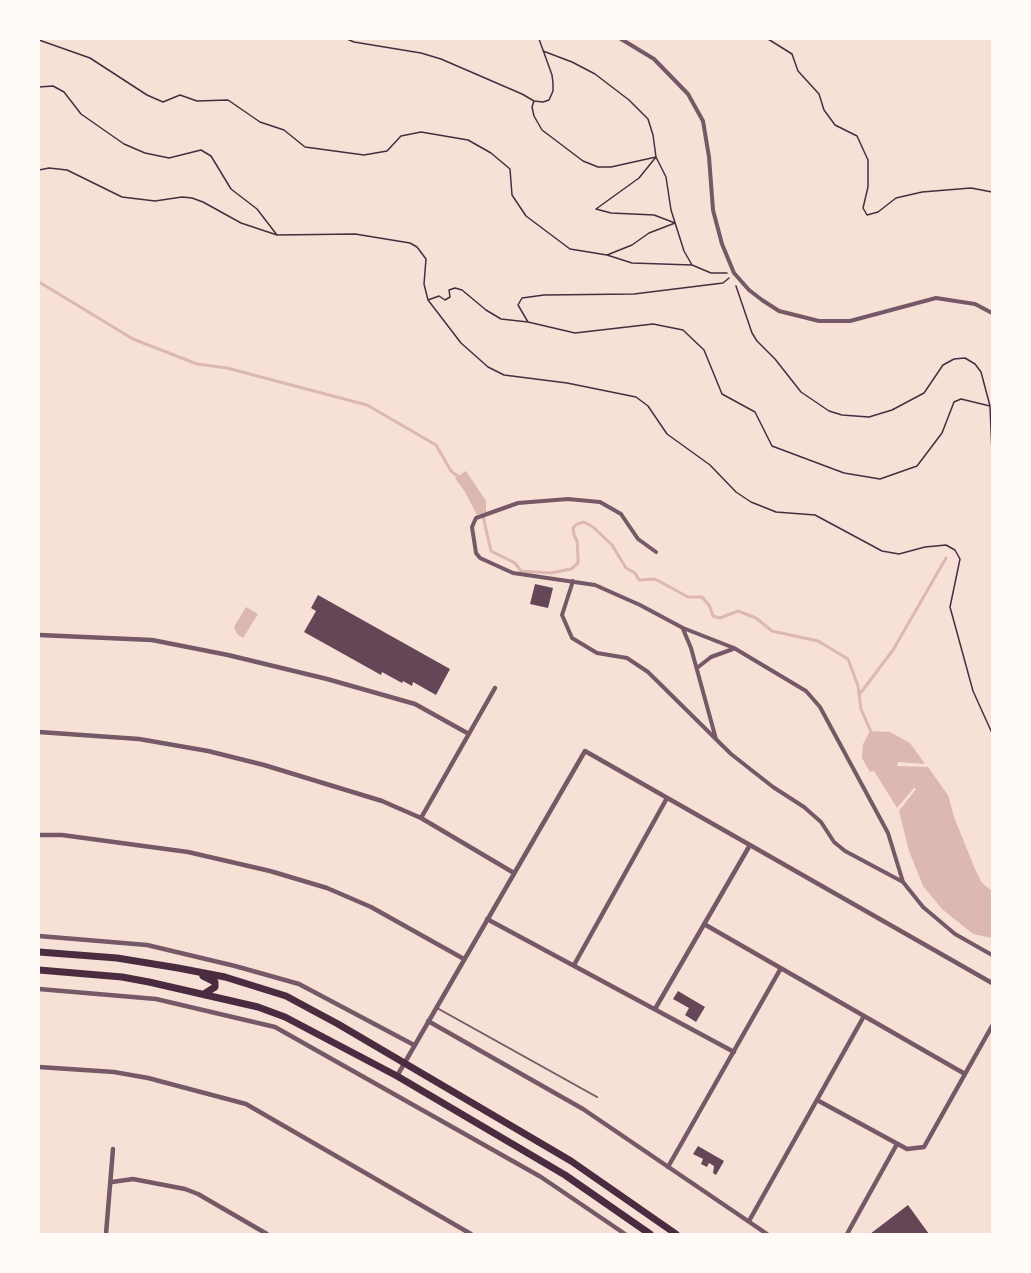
<!DOCTYPE html>
<style>
body{margin:0}
#map{position:relative;width:1031px;height:1273px;overflow:hidden;background:#f7e1d7;font-family:Commissioner,sans-serif}
canvas{display:block}
.frame{position:absolute;inset:0;border:40px solid #fffaf5;pointer-events:none}
</style>
<div id="map">
<canvas width="1031" height="1273"></canvas>
<div class="frame"></div>
</div>
<script>
const g = document.querySelector('canvas').getContext('2d');
g.lineJoin = 'round';
function fill(path, color) {
  g.fillStyle = color;
  g.fill(path, 'evenodd');
}
function toPath(rows) {
  const path = new Path2D();
  for (const r of rows) {
    path.moveTo(r[0], r[1]);
    for (let i = 2; i < r.length; i += 2) path.lineTo(r[i], r[i + 1]);
  }
  return path;
}
function stroke(path, color, width, dash) {
  g.strokeStyle = color;
  g.lineWidth = width;
  g.lineCap = dash ? 'butt' : 'round';
  g.setLineDash(dash || []);
  g.stroke(path);
}
const water = toPath([
 [466,471,486,501,486,512,477,515,465,492,455,478],
 [246,607,258,614,243,638,237,634,234,627],
 [870,731,890,732,910,743,925,764,898,762,897,766,928,767,948,795,954,817,975,869,982,883,992,891,992,938,973,934,942,909,923,886,909,851,899,811,916,789,914,788,897,808,874,771,870,772,862,758,863,744]
]);
const stream = toPath([
 [39,282,133,339,197,364,227,368,367,405,436,445,451,471,460,478],
 [483,516,491,551,515,563,521,571,551,573,571,569,578,563,578,556,577,541,574,535,573,528,577,524,584,522,593,527,612,545,626,568,635,573,639,580,655,579,688,597,702,597,709,605,713,616,720,618,738,611,756,618,772,631,818,641,848,659,858,686,861,709,872,734],
 [859,695,893,650,946,558]
]);
const building = toPath([
 [535,584,553,588,548,608,530,604],
 [318,595,450,669,436,695,413,682,412,686,403,681,402,683,382,672,381,675,304,632,316,611,311,608],
 [678,991,705,1007,696,1022,685,1015,689,1008,673,999],
 [698,1146,724,1161,716,1175,713,1173,714,1166,709,1163,707,1167,701,1164,703,1159,693,1154],
 [908,1205,929,1234,870,1234]
]);
const path = toPath([
 [347,39,354,42,421,53,441,59,522,94,534,101,543,102,549,100,553,91,553,83,552,75,539,39],
 [768,39,792,54,798,71,819,94,824,110,835,125,857,136,868,160,868,187,863,208,867,215,878,212,896,198,922,192,971,188,992,192],
 [39,40,90,58,147,95,163,102,180,95,197,101,228,100,260,122,284,130,305,147,364,155,387,151,401,136,421,132,468,140,491,153,510,169,512,195,526,216,570,249,607,255],
 [543,51,572,62,595,74,629,100,648,119,653,135,656,157,666,177,671,210,684,251,692,265],
 [39,87,53,86,64,92,81,114,124,144,145,153,169,158,201,150,211,156,231,189,257,209,277,235],
 [534,101,532,107,534,116,542,130,583,161,598,167,611,167,656,157,639,178,596,209,611,213,654,215,675,223,649,233,632,245,607,255,632,263,692,265,711,273,727,273],
 [39,170,49,168,67,170,122,197,155,201,182,197,192,198,203,202,241,223,277,235,355,234,410,243,417,247,426,259,424,284,428,300,461,343,488,367,504,375,567,383,636,397,648,406,667,434,710,465,736,492,751,502,776,512,815,515,882,551,899,554,925,547,946,545,955,550,960,559,950,607,973,691,992,733],
 [736,286,752,333,757,341,775,359,801,392,829,411,842,415,869,417,892,410,924,393,943,365,954,359,965,358,975,364,981,372,990,406,992,454],
 [428,300,439,296,445,300,450,297,449,290,455,288,462,290,486,310,501,319,528,322,575,333,653,324,683,330,704,350,722,394,755,412,772,446,844,473,880,479,917,466,942,433,954,402,961,399,990,406],
 [528,322,518,305,522,298,544,295,634,294,723,283,729,278]
]);
const service = toPath([
 [437,1008,597,1097]
]);
const pedestrian = toPath([
 [621,39,654,59,688,94,703,121,709,157,713,210,722,244,734,273,749,290,762,300,779,311,819,321,850,321,936,298,975,304,992,313],
 [656,552,638,539,621,514,600,502,568,499,518,503,476,518,472,527,476,553,480,558,513,573,595,585,640,605,683,628,734,648,806,691,820,707,888,833,903,882,923,907,955,934,992,955],
 [573,581,562,615,572,638,597,653,627,658,648,672,731,754,773,787,804,807,821,822,834,842,845,851,903,882],
 [683,629,691,648,716,739],
 [697,668,711,657,733,649]
]);
const minor = toPath([
 [39,635,152,640,228,655,327,679,415,704,469,734],
 [39,732,139,739,208,751,264,765,382,801,421,818,514,873],
 [421,818,495,688],
 [39,835,62,835,188,852,270,871,327,888,371,907,464,959],
 [487,919,734,1052],
 [704,924,965,1074],
 [39,936,147,945,235,966,299,984,414,1045],
 [574,965,667,798],
 [39,989,156,999,275,1027,541,1177,625,1234],
 [655,1009,750,845],
 [428,1021,583,1109,767,1234],
 [39,1067,114,1072,148,1078,246,1104,471,1234],
 [397,1076,585,751,992,983],
 [817,1100,907,1149,924,1147,992,1026],
 [668,1167,781,968],
 [112,1182,133,1179,185,1189,198,1194,267,1234],
 [749,1221,864,1016],
 [106,1234,113,1149],
 [847,1234,897,1144]
]);
const secondary = toPath([
 [39,952,117,958,178,968,225,977,286,996,338,1024,571,1161,676,1234],
 [39,970,122,977,149,982,258,1007,285,1017,397,1076,565,1175,650,1234],
 [203,976,215,982,215,987,204,994]
]);
fill(water, '#dcb8b0');
stroke(stream, '#dcb8b0', 3);
fill(building, '#644757');
stroke(path, '#4a2c40', 1.5);
stroke(service, '#755966', 2);
stroke(pedestrian, '#755966', 4);
stroke(minor, '#755966', 4.5);
stroke(secondary, '#4a2c40', 7);
</script>
